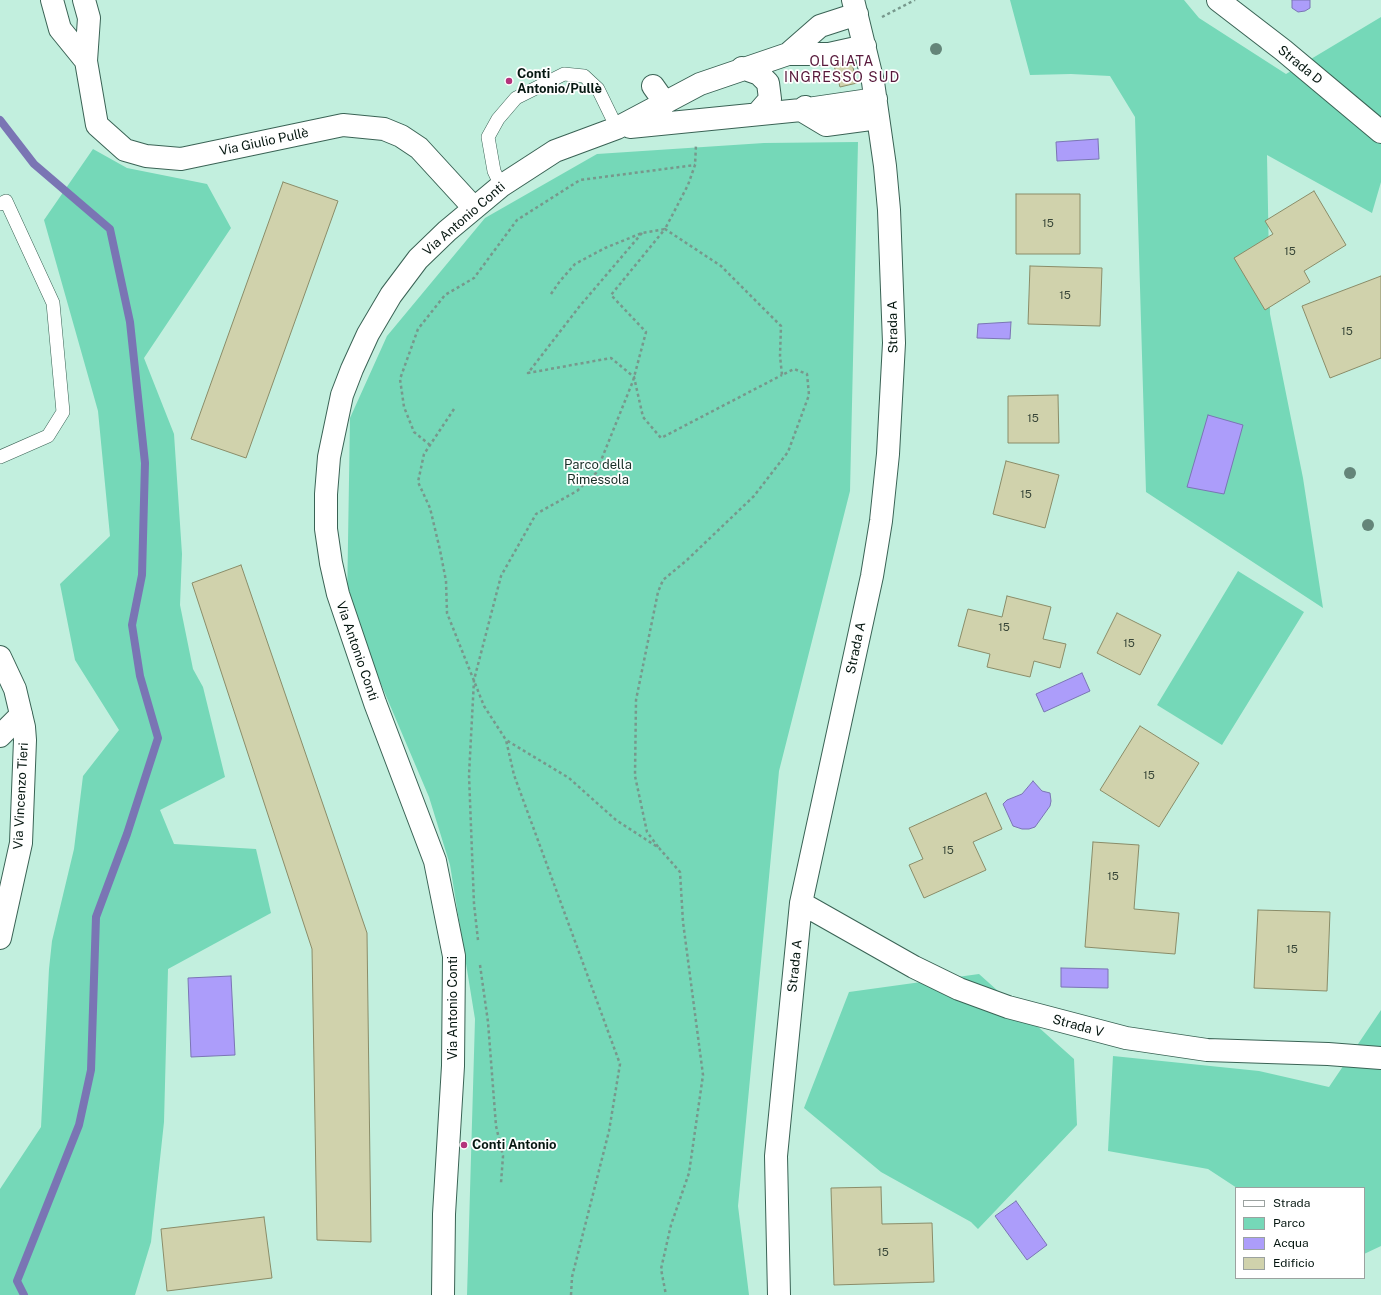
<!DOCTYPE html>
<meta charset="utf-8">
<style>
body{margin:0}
#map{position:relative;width:1381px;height:1295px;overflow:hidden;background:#c2efde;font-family:"Public Sans",sans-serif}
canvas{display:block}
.legend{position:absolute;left:1235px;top:1187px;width:130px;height:92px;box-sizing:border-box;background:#fff;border:1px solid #9ba2a0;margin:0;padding:5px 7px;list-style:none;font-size:12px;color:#061711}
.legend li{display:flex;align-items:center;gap:8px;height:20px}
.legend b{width:20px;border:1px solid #9ba2a0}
</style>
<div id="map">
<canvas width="1381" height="1295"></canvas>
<ul class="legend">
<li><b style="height:5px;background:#fff"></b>Strada</li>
<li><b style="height:11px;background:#75d8b8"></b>Parco</li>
<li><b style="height:11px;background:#ac9dfa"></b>Acqua</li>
<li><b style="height:11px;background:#d0d2ac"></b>Edificio</li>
</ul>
</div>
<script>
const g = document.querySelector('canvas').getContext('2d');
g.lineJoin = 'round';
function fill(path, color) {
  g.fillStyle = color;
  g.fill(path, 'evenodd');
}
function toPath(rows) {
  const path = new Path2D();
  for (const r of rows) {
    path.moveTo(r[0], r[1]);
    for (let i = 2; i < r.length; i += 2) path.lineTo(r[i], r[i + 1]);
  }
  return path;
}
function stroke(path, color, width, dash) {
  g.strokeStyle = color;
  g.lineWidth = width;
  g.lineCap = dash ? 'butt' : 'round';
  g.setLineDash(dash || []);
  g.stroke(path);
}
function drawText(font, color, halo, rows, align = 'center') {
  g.font = font + ' "Public Sans",sans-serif';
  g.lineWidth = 3.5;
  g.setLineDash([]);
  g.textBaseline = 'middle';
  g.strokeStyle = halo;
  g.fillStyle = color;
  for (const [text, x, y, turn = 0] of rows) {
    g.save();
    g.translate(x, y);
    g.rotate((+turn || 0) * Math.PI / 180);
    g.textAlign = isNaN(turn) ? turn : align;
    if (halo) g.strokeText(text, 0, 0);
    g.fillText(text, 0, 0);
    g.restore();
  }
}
const green = toPath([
 [1010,0,1184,0,1199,18,1286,74,1381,17,1381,182,1372,213,1267,155,1270,314,1303,478,1323,608,1146,492,1135,117,1110,76,1071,74,1030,75],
 [858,142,850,491,779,771,738,1206,749,1295,467,1295,475,1019,450,865,429,797,347,604,350,418,387,336,485,218,597,154,764,143],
 [93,149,127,168,207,184,231,228,144,358,174,434,182,554,180,605,193,669,203,687,225,777,160,810,174,844,256,849,271,913,168,969,164,1122,151,1242,135,1295,0,1295,0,1189,41,1127,49,969,52,941,74,849,83,776,119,730,75,660,60,584,110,536,98,411,44,220],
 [1238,571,1304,612,1222,745,1157,705],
 [979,974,1074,1059,1077,1125,978,1229,971,1222,881,1172,804,1108,849,992],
 [1381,1010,1381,1246,1364,1254,1364,1188,1237,1188,1208,1169,1108,1151,1113,1056,1259,1071,1329,1087]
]);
const water = toPath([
 [1292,0,1310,0,1310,8,1305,11,1298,12,1292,8,1292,0],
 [1098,139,1099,159,1057,161,1056,142,1098,139],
 [1011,322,1010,339,977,338,978,324,1011,322],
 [1208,415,1243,425,1224,494,1187,487,1208,415],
 [1082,673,1090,691,1044,712,1036,694,1082,673],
 [1033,781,1042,791,1050,793,1051,801,1050,806,1035,827,1029,829,1022,829,1013,826,1003,804,1007,800,1022,794,1033,781],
 [1061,968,1108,969,1108,988,1061,987,1061,968],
 [231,976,235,1055,191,1057,188,978,231,976],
 [1016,1201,1047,1245,1027,1260,995,1216,1016,1201]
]);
const stream = toPath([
 [0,120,34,164,110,229,130,322,145,463,142,575,132,625,140,676,158,738,127,834,96,917,91,1070,79,1125,17,1281,24,1295]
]);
const building = toPath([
 [850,56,857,83,840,87,833,62,850,56],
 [283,182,338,201,246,458,191,439,283,182],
 [1314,191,1346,245,1304,271,1310,282,1265,310,1234,258,1273,234,1265,221,1314,191],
 [1016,194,1080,194,1080,254,1016,254,1016,194],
 [1030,266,1102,268,1100,326,1028,324,1030,266],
 [1381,276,1381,358,1330,378,1302,306,1381,276],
 [1058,395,1059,443,1008,443,1008,396,1058,395],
 [1006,461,1059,475,1045,528,993,514,1006,461],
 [241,565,367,933,371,1242,317,1240,312,949,192,583,241,565],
 [1007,596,1051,607,1043,639,1066,644,1060,668,1034,661,1030,677,987,667,990,654,958,646,968,609,1002,617,1007,596],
 [1117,613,1161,635,1140,675,1097,653,1117,613],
 [1140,726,1199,763,1159,827,1100,790,1140,726],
 [986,793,1002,829,973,842,986,870,924,898,909,865,923,859,909,828,986,793],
 [1093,842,1139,845,1134,909,1179,913,1175,954,1085,947,1093,842],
 [1258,910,1330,912,1327,991,1254,988,1258,910],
 [881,1187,882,1224,932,1223,934,1282,834,1285,831,1188,881,1187],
 [264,1217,272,1278,167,1291,161,1229,264,1217]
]);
const path = toPath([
 [882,17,915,0],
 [642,233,579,307,528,373,611,358,634,377,643,417,661,438,782,375],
 [551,294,560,281,575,264,605,248,642,233,665,229,688,185,695,165,696,145],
 [454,409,424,454,418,482,430,508,440,550,446,581,447,613,484,706,506,740],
 [430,445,414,432,404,407,400,379,418,329,445,295,474,278,517,220,580,180,695,165],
 [478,940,474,904,469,775,474,680,501,576,536,514,577,491,596,473,633,381,646,332,611,295,665,229,721,266,781,326,780,356,782,375,794,369,807,374,809,395,788,452,754,496,687,560,663,580,658,592,636,700,635,776,647,832,659,848],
 [480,965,488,1022,496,1126,503,1156,501,1183],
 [571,1295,572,1277,609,1131,620,1064,514,775,506,740,569,778,616,820,659,848,680,872,683,922,703,1075,689,1173,671,1225,661,1269,666,1295]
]);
const service = toPath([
 [501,186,494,171,488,137,498,119,516,98,564,74,584,76,598,89,617,128],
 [0,204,6,201,53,303,63,412,48,436,0,457]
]);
const minor = toPath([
 [52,0,60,29,86,61],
 [84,0,89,18,86,61,97,125,125,150,146,156,181,159,343,125,384,129,401,136,419,148,474,208],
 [1218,0,1283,50,1381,132],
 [788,54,829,54,865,46],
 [742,68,759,74,768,83,770,99,757,114],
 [653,86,665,103],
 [805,107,801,110,826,125,878,118],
 [630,127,801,110,876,99],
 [0,736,21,715],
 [801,903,914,967,959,989,1008,1007,1126,1038,1207,1050,1328,1054,1381,1058],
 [443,1295,444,1214,453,1066,454,956,435,861,375,703,338,594,331,563,326,529,326,494,329,457,342,395,352,369,368,334,391,295,418,259,447,231,501,186,555,151,617,128,700,84,788,54,820,26,857,14],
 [779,1295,776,1156,801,903,872,576,881,521,888,454,894,343,889,210,885,166,873,82,853,0]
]);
const tertiary = toPath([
 [0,657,15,689,24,727,25,740,21,843,0,938]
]);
const trees = [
 [936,49],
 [1350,473],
 [1368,525]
];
const markers = [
 [509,81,4,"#b4337c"],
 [464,1145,4,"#b4337c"]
];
const numberNames = [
 ["15",1048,224],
 ["15",1290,252],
 ["15",1065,296],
 ["15",1347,332],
 ["15",1033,419],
 ["15",1026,495],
 ["15",1004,628],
 ["15",1129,644],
 ["15",1149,776],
 ["15",948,851],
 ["15",1113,877],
 ["15",1292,950],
 ["15",883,1253]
];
const streetNames = [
 ["Strada D",1300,65,39],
 ["Via Giulio Pullè",264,142,-12],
 ["Via Antonio Conti",464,219,-41],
 ["Strada A",893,327,-91],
 ["Strada A",856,648,-78],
 ["Via Antonio Conti",357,651,71],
 ["Via Vincenzo Tieri",21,796,-87],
 ["Strada A",795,966,-84],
 ["Via Antonio Conti",453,1008,-90],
 ["Strada V",1078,1026,15]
];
const poiNames = [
 ["Conti",517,74],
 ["Antonio/Pullè",517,89],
 ["Conti Antonio",472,1145]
];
const parkNames = [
 ["Parco della",598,465],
 ["Rimessola",598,480]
];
const neighbourhoodNames = [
 ["OLGIATA",842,62],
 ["INGRESSO SUD",842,78]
];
fill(green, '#75d8b8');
fill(water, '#ac9dfa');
stroke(water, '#7a75b4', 1);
stroke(stream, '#7a75b4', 8);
fill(building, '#d0d2ac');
stroke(building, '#8a8c68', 1);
stroke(service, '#3a6355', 14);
stroke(minor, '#3a6355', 24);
stroke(tertiary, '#3a6355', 24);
stroke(path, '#77988c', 2.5, [3, 3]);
stroke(service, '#fff', 13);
stroke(minor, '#fff', 22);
stroke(tertiary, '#fff', 22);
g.fillStyle = '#648579';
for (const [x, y] of trees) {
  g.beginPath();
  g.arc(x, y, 6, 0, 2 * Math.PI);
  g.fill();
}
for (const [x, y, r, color] of markers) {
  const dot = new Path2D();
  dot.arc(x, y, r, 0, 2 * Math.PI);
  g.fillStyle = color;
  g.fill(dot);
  stroke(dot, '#fff', 1.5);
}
drawText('11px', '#384638', null, numberNames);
drawText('13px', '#061711', '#fff', streetNames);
drawText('bold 13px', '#061711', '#fff', poiNames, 'left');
drawText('13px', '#182f27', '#fff', parkNames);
g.letterSpacing = '1px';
drawText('14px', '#58193b', '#fff', neighbourhoodNames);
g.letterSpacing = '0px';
</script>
